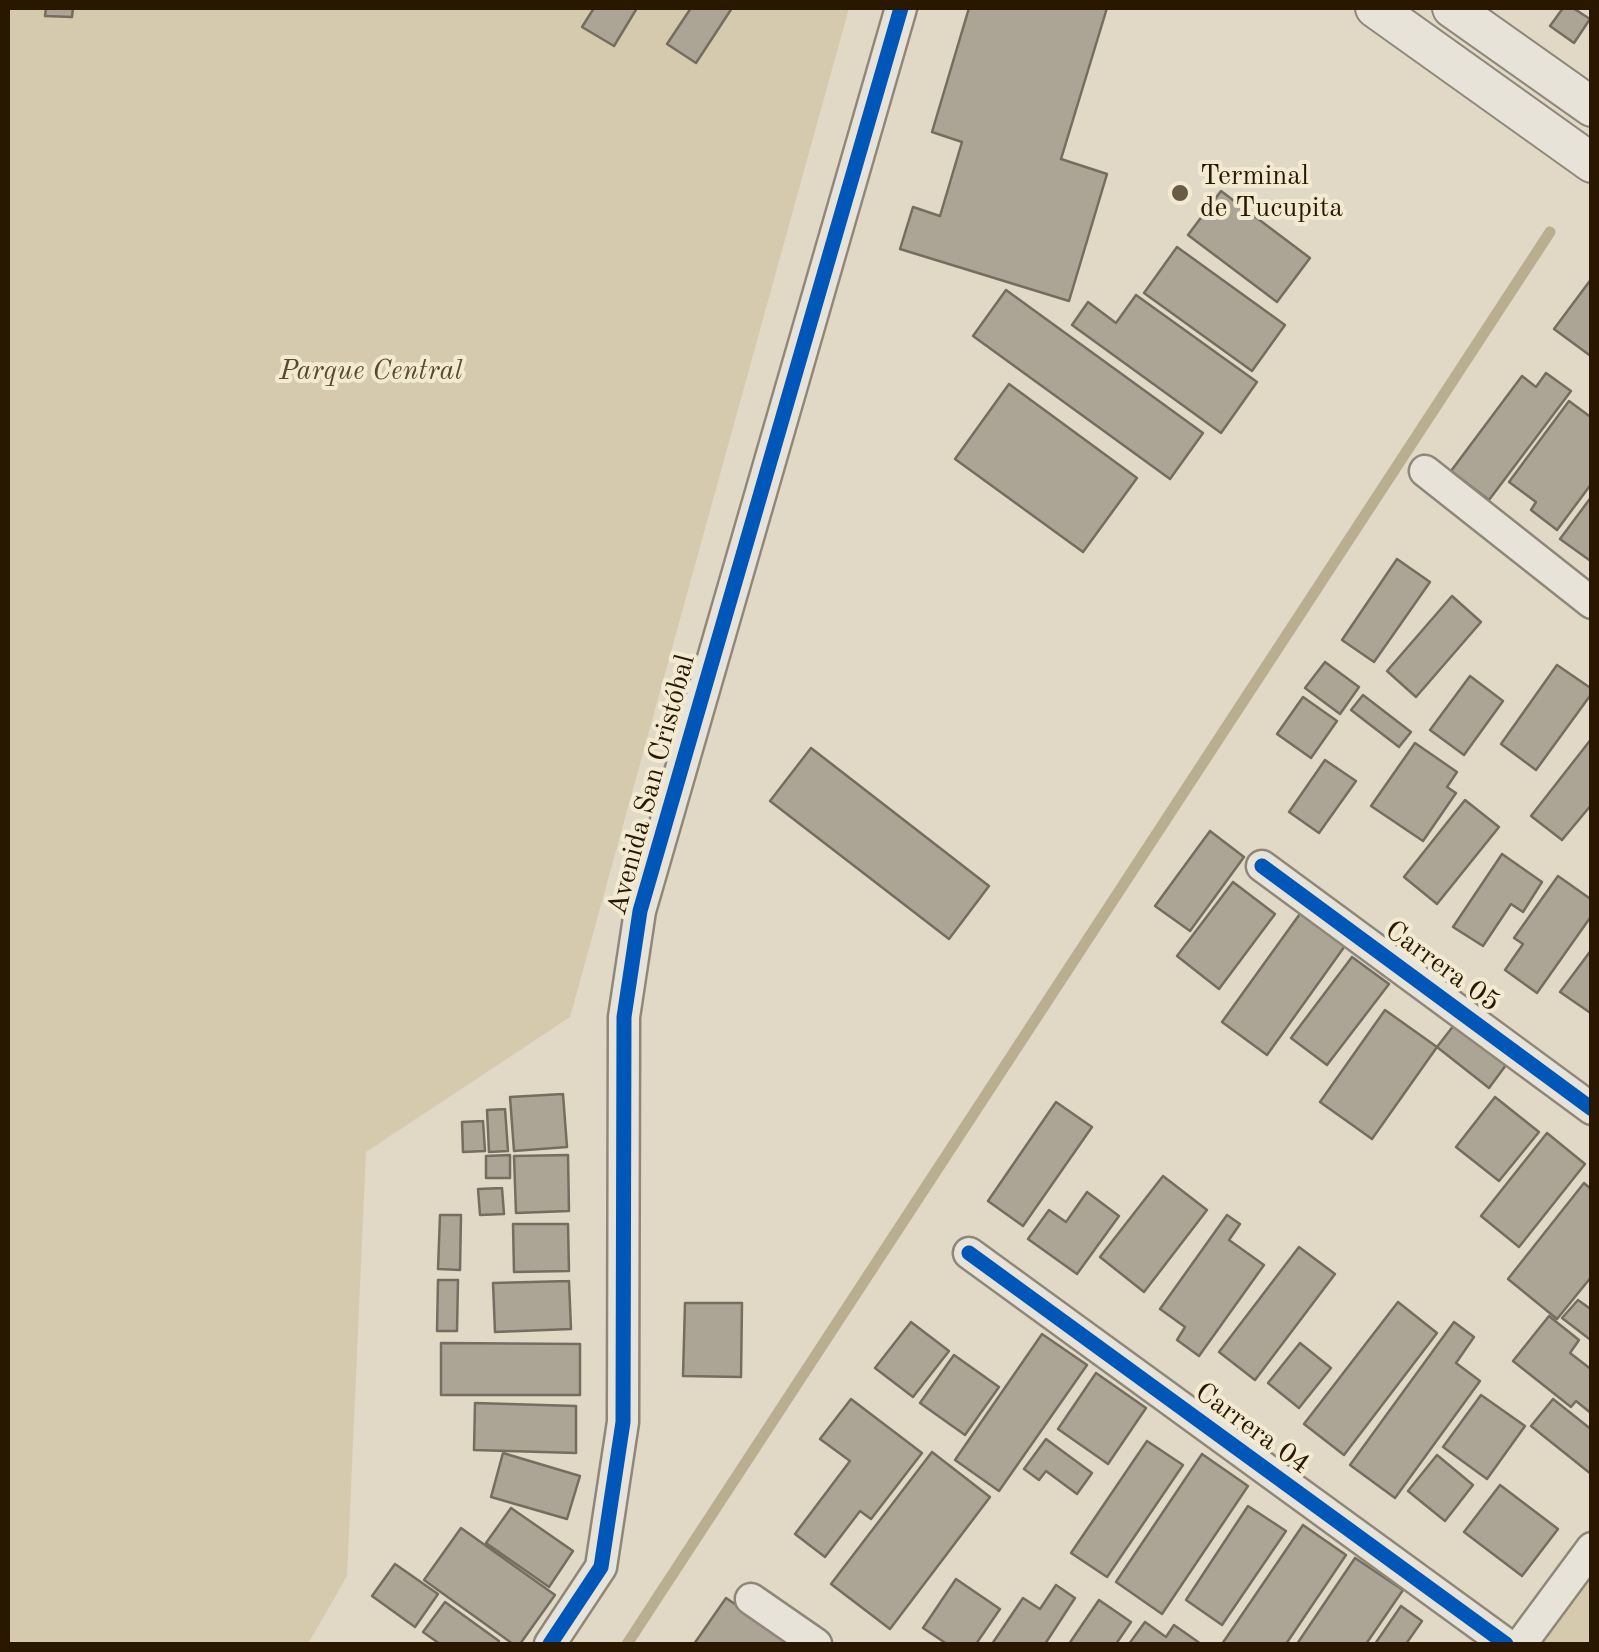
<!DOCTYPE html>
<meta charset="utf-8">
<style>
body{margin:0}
#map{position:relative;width:1599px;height:1652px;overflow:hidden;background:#e1d9c5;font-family:"Old Standard TT",serif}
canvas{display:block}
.frame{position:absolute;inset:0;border:10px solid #291700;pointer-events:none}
</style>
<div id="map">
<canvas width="1599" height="1652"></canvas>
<div class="frame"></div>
</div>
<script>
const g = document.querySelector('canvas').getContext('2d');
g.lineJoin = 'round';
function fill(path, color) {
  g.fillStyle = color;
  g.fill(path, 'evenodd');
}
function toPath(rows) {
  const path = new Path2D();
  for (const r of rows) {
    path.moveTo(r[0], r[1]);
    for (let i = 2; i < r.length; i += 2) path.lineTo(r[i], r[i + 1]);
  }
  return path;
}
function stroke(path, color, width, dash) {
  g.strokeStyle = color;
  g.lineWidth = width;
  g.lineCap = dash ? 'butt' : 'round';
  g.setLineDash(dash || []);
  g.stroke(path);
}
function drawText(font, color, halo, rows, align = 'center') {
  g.font = font + ' "Old Standard TT",serif';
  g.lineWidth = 8;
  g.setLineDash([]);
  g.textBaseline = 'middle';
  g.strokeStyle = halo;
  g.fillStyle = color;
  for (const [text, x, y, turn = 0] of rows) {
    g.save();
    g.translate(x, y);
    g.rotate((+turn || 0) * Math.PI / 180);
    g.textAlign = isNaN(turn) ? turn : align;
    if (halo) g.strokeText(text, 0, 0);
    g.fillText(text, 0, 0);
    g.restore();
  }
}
const green = toPath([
 [8,8,849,8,570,1017,366,1152,347,1576,308,1644,8,1644],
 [1591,1548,1591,1644,1521,1644]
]);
const stream = toPath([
 [627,1644,1550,232]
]);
const building = toPath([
 [46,8,73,8,72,17,45,16,46,8],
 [594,8,637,8,614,46,582,27,594,8],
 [691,8,732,8,696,63,667,44,691,8],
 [969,8,1107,8,1061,159,1107,174,1069,301,900,249,913,207,940,216,962,142,932,132,969,8],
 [1563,8,1573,8,1590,19,1574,43,1550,26,1563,8],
 [1221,191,1310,258,1277,302,1188,235,1221,191],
 [1177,247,1285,325,1252,371,1144,293,1177,247],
 [1592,278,1592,357,1554,329,1592,278],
 [1006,290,1203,433,1170,479,973,336,1006,290],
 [1136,295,1257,382,1221,433,1072,325,1088,302,1116,323,1136,295],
 [1546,373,1571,391,1489,500,1451,471,1522,376,1536,387,1546,373],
 [1009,384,1137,478,1083,552,955,459,1009,384],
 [1569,401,1592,418,1592,483,1557,530,1531,510,1536,502,1509,482,1569,401],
 [1592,496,1592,562,1560,539,1592,496],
 [1397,559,1430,582,1374,662,1342,640,1397,559],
 [1452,596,1481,622,1416,697,1387,671,1452,596],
 [1325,662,1359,687,1340,714,1305,688,1325,662],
 [1557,665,1592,689,1592,693,1536,770,1501,744,1557,665],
 [1470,676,1503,701,1464,755,1430,730,1470,676],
 [1363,695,1411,732,1399,747,1351,710,1363,695],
 [1303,697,1337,721,1311,758,1277,734,1303,697],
 [1592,738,1592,804,1562,840,1531,816,1592,738],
 [1415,743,1457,772,1447,787,1456,793,1423,841,1371,806,1415,743],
 [811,748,989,886,949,939,770,801,811,748],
 [1325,760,1356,781,1319,833,1289,812,1325,760],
 [1465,800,1499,827,1437,904,1404,877,1465,800],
 [1210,831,1244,857,1190,931,1155,906,1210,831],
 [1502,854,1542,882,1523,912,1511,904,1483,946,1453,927,1502,854],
 [1558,876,1592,900,1592,915,1537,993,1505,970,1523,944,1514,938,1558,876],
 [1233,882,1275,914,1219,989,1177,956,1233,882],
 [1302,911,1347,943,1267,1055,1222,1022,1302,911],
 [1592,949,1592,1014,1560,992,1592,949],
 [1352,957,1389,984,1327,1065,1291,1038,1352,957],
 [1385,1010,1437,1047,1372,1139,1320,1102,1385,1010],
 [1454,1025,1506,1065,1489,1088,1437,1047,1454,1025],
 [563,1094,567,1147,514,1151,510,1097,563,1094],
 [1495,1097,1539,1132,1499,1181,1456,1147,1495,1097],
 [1056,1102,1092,1127,1023,1226,988,1201,1056,1102],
 [505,1109,508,1151,489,1152,487,1110,505,1109],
 [483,1121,485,1151,463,1152,462,1122,483,1121],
 [1547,1133,1585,1164,1519,1247,1481,1216,1547,1133],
 [510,1155,510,1178,486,1178,486,1156,510,1155],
 [568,1155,569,1211,516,1213,514,1156,568,1155],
 [1163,1176,1207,1210,1144,1292,1100,1257,1163,1176],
 [1584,1183,1592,1190,1592,1276,1557,1319,1508,1279,1584,1183],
 [502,1188,504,1214,480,1215,478,1189,502,1188],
 [1087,1192,1119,1216,1077,1274,1028,1239,1049,1210,1066,1222,1087,1192],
 [440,1215,461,1215,460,1270,438,1269,440,1215],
 [1227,1215,1240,1224,1229,1240,1264,1265,1199,1356,1177,1340,1185,1327,1160,1309,1227,1215],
 [513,1224,568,1224,569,1271,514,1272,513,1224],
 [1299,1247,1335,1274,1255,1380,1219,1352,1299,1247],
 [438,1280,458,1280,457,1331,437,1331,438,1280],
 [569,1281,571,1329,495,1332,493,1283,569,1281],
 [1578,1300,1592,1310,1592,1341,1562,1318,1578,1300],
 [1398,1302,1437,1333,1344,1455,1304,1424,1398,1302],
 [685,1303,742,1303,741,1377,683,1376,685,1303],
 [1549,1316,1579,1340,1570,1353,1592,1370,1592,1414,1576,1401,1571,1407,1513,1361,1549,1316],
 [911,1322,949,1351,913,1397,875,1368,911,1322],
 [1454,1322,1474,1337,1456,1363,1480,1381,1395,1498,1350,1465,1454,1322],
 [1042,1334,1087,1365,999,1491,955,1460,1042,1334],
 [441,1343,580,1344,580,1395,441,1395,441,1343],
 [1300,1343,1331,1368,1299,1408,1268,1383,1300,1343],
 [954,1355,999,1387,965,1435,920,1403,954,1355],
 [1096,1373,1146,1408,1108,1464,1058,1429,1096,1373],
 [1481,1395,1525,1426,1487,1479,1443,1447,1481,1395],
 [851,1399,922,1453,871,1519,860,1511,825,1557,795,1534,850,1461,820,1439,851,1399],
 [1553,1399,1592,1430,1591,1474,1531,1426,1553,1399],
 [475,1403,576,1406,576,1453,474,1450,475,1403],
 [1046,1439,1092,1473,1077,1494,1046,1471,1039,1480,1024,1469,1046,1439],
 [1147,1441,1183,1465,1107,1577,1071,1553,1147,1441],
 [932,1452,990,1497,890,1629,831,1584,932,1452],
 [503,1453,580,1476,567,1519,491,1497,503,1453],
 [1202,1454,1248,1486,1162,1614,1116,1582,1202,1454],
 [1437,1455,1473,1485,1445,1521,1408,1491,1437,1455],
 [1500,1485,1558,1529,1522,1576,1464,1532,1500,1485],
 [1248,1506,1286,1531,1222,1625,1186,1600,1248,1506],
 [511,1508,573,1551,549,1587,486,1543,511,1508],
 [1303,1525,1346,1555,1286,1644,1222,1644,1303,1525],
 [461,1528,555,1595,520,1644,513,1644,424,1580,461,1528],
 [1355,1558,1403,1590,1366,1644,1297,1644,1355,1558],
 [395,1564,438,1594,415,1627,372,1596,395,1564],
 [956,1579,1000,1609,976,1644,947,1644,923,1628,956,1579],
 [1056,1585,1075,1598,1045,1644,992,1644,1023,1598,1040,1609,1056,1585],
 [726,1598,794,1644,694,1644,726,1598],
 [1099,1600,1131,1622,1116,1644,1069,1644,1099,1600],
 [445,1602,499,1641,497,1644,440,1644,423,1632,445,1602],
 [1401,1606,1422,1621,1406,1644,1375,1644,1401,1606],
 [1145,1622,1166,1637,1174,1625,1201,1644,1129,1644,1145,1622]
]);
const minor = toPath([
 [1425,471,1592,603],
 [1262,866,1592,1109],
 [969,1253,1506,1644],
 [751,1599,816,1644],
 [550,1644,601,1567,623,1422,624,1017,640,911,901,8],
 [1521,1644,1592,1548]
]);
const tertiary = toPath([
 [1375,8,1592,163],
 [1452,8,1592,107]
]);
const cycleway = toPath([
 [1262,866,1592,1109],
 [969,1253,1506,1644],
 [550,1644,601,1567,623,1422,624,1017,640,911,901,8]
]);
const markers = [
 [1180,193,10,"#695b45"]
];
const poiNames = [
 ["Terminal",1200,177],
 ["de Tucupita",1200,209]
];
const parkNames = [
 ["Parque Central",371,372]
];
const streetNames = [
 ["Avenida San Cristóbal",652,785,-75],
 ["Carrera 05",1442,967,36],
 ["Carrera 04",1252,1429,36]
];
fill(green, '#d5caad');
stroke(stream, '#baae90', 11);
fill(building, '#aca596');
stroke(building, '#756d60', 2.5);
stroke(minor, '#8f887a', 35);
stroke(tertiary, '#8f887a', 42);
stroke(minor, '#e7e3d9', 30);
stroke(tertiary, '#e7e3d9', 38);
stroke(cycleway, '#0057b8', 15);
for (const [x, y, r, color] of markers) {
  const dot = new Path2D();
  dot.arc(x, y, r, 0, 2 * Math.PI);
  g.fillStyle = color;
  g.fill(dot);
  stroke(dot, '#f3ead2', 4);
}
drawText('28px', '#291700', '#f3ead2', poiNames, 'left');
drawText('italic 28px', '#5a492e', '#f3ead2', parkNames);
drawText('28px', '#291700', '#f3ead2', streetNames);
</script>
